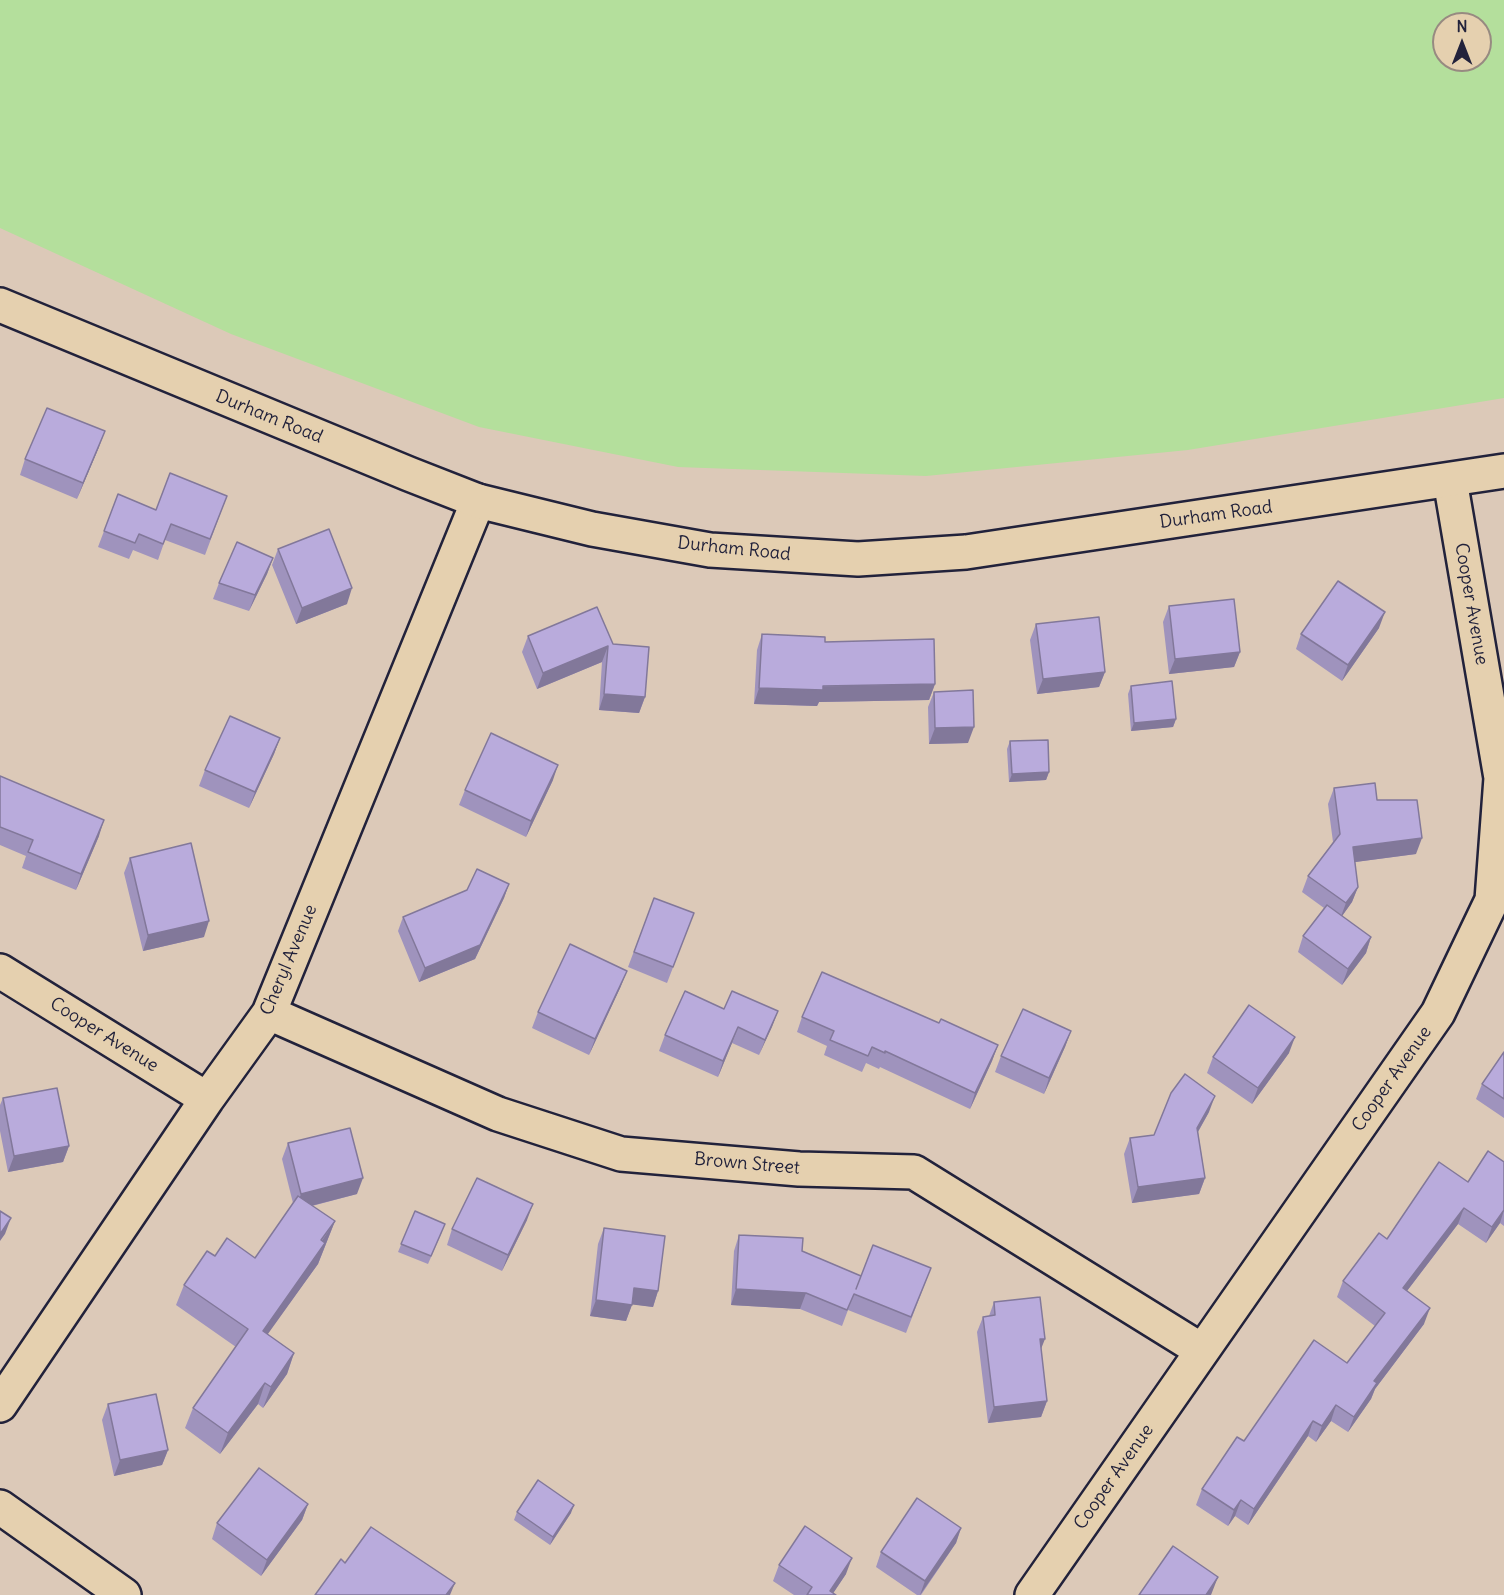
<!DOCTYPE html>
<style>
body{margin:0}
#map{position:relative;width:1504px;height:1595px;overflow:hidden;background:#dcc9b8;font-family:Delius,sans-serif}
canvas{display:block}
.north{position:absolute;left:1432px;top:12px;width:60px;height:60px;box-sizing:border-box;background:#e5d0af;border:2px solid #978a81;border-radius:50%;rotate:0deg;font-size:16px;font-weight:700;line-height:24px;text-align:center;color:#22223b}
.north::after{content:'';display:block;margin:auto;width:21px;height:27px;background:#22223b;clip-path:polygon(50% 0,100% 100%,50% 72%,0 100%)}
</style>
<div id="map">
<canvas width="1504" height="1595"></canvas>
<div class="north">N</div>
</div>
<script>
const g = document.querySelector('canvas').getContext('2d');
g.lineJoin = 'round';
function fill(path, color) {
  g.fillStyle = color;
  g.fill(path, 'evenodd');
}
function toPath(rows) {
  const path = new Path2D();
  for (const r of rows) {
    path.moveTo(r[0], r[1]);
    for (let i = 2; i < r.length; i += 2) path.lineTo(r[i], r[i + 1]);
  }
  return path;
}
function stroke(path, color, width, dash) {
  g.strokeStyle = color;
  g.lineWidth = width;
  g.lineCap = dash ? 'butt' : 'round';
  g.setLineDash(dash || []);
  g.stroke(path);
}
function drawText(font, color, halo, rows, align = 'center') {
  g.font = font + ' Delius,sans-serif';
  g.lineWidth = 4.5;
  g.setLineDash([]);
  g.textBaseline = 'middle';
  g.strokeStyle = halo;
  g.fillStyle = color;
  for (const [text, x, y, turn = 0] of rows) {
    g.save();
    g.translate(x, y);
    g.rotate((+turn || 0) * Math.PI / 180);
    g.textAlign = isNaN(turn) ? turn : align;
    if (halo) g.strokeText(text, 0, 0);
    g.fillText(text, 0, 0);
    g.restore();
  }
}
const green = toPath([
 [0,0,1504,0,1504,398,1188,450,926,476,678,467,479,427,231,334,0,228],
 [1444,24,1480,24,1480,60,1444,60]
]);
const street = toPath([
 [0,971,207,1099],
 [269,1013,498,1114,621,1154,799,1169,914,1172,1201,1350],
 [0,1405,207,1099,269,1013,478,501],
 [0,1507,124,1595],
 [1032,1595,1438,1013,1492,900,1501,778,1450,480]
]);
const secondary = toPath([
 [0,305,409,474,478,501,592,529,710,550,858,559,966,552,1504,471]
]);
const wall = toPath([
 [99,447,77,499,20,475,25,459],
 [118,494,156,510,227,496,205,555,165,540,158,560,133,550,129,559,98,547],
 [278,549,347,604,296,624,272,565],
 [273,558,267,574,249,611,213,599,219,583],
 [1169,606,1240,652,1234,667,1169,674,1163,622],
 [1036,624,1105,672,1099,687,1037,694,1030,640],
 [1379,628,1342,681,1296,649,1301,634],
 [762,634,825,642,935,684,929,700,819,702,817,706,754,704,757,650],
 [528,636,613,644,645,697,639,713,599,710,602,662,537,689,522,652],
 [1131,686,1176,719,1173,727,1131,731,1128,694],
 [934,692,968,743,929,744,928,707],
 [280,738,274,754,249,808,199,786,205,770],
 [1010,741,1049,772,1046,780,1009,782,1007,749],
 [0,776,99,836,76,890,22,868,26,856,0,845],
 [553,780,526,837,459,805,465,790],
 [1334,788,1377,800,1416,854,1355,862,1358,887,1352,902,1342,916,1371,937,1366,953,1342,985,1298,952,1303,936,1324,908,1302,892,1308,876,1333,842,1328,804],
 [130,858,204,937,143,951,124,873],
 [509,884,504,898,475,959,419,982,398,931,403,917],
 [654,898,694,913,667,983,628,967],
 [621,986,589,1055,532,1028,538,1012],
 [724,1009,778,1011,759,1055,732,1043,718,1077,659,1051,665,1035],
 [802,1017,939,1023,998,1045,992,1061,970,1109,880,1067,879,1069,866,1063,862,1072,824,1055,827,1046,797,1032],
 [1071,1031,1065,1047,1044,1094,995,1072,1001,1056],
 [1504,1052,1504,1118,1476,1099,1482,1084],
 [1289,1053,1252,1104,1207,1073,1213,1057],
 [3,1098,69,1146,63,1162,8,1172,0,1131,0,1105],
 [1209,1112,1198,1132,1205,1178,1199,1194,1132,1203,1124,1154,1130,1138,1154,1135],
 [288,1143,357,1194,312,1206,335,1221,318,1264,267,1334,294,1353,287,1374,263,1408,258,1404,220,1454,185,1428,193,1408,236,1347,176,1305,184,1285,215,1256,255,1258,293,1203,282,1159],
 [1504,1162,1504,1226,1500,1223,1486,1243,1458,1224,1407,1291,1424,1324,1375,1389,1371,1399,1348,1432,1331,1421,1316,1442,1308,1436,1248,1525,1235,1516,1228,1526,1196,1505,1202,1489,1244,1441,1347,1363,1375,1326,1337,1297,1343,1281,1387,1239,1468,1182],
 [415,1211,442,1232,428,1264,398,1252],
 [527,1220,502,1271,447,1245,452,1229],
 [604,1228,658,1291,653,1307,632,1304,626,1321,590,1316,598,1244],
 [739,1235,802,1251,861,1276,931,1268,906,1333,848,1310,842,1326,800,1309,731,1305,734,1251],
 [994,1302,1041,1350,1047,1401,1041,1417,988,1423,977,1332,983,1317,989,1316],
 [108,1404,168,1450,162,1465,114,1476,102,1420],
 [308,1504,302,1520,261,1576,212,1539,217,1523],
 [517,1512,571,1513,550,1545,514,1520],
 [961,1528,956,1543,921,1595,917,1595,876,1567,881,1552],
 [779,1565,846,1574,833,1593,836,1595,794,1595,773,1581]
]);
const shadedWall = toPath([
 [105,431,99,447,77,499,83,483],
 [273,558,267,574,249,611,255,595],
 [352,588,347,604,296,624,302,608],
 [1385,612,1379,628,1342,681,1348,665],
 [608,646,602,662,537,689,543,673],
 [1240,652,1234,667,1169,674,1175,659],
 [1105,672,1099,687,1037,694,1043,679],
 [935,684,929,700,819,702,817,706,754,704,759,688],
 [604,694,645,697,639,713,599,710],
 [1176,719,1173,727,1131,731,1134,723],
 [974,727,968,743,929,744,935,728],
 [280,738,274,754,249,808,255,792],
 [558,765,553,780,526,837,531,821],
 [1049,772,1046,780,1009,782,1012,774],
 [104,820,99,836,76,890,81,874],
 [1422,838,1416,854,1348,863,1353,847],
 [509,884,504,898,475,959,419,982,425,968],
 [1358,887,1352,902,1340,919,1346,903],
 [209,921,204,937,143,951,148,935],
 [1371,937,1366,953,1342,985,1348,969],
 [627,971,621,986,589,1055,595,1039],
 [778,1011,772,1027,759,1055,765,1040],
 [738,1027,732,1043,718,1077,723,1061],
 [1071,1031,1065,1047,1044,1094,1049,1078],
 [1295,1037,1289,1053,1252,1104,1258,1088],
 [998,1045,992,1061,970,1109,975,1093],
 [1215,1096,1209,1112,1191,1144,1197,1128],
 [69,1146,63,1162,8,1172,14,1156],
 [363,1178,357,1194,295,1210,301,1194],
 [1205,1178,1199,1194,1132,1203,1138,1187],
 [533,1204,527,1220,502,1271,508,1255],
 [1464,1208,1458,1224,1397,1304,1403,1288],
 [1504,1210,1500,1223,1486,1243,1492,1227],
 [11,1218,5,1234,0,1241,0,1234],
 [335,1221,318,1264,255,1352,263,1331],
 [634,1288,658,1291,653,1307,628,1304],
 [736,1289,806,1293,800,1309,731,1305],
 [596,1300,632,1305,626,1321,590,1316],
 [1430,1308,1424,1324,1375,1389,1371,1399,1348,1432,1354,1417,1374,1381],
 [1040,1339,1045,1339,1039,1354],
 [294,1353,287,1374,263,1408,271,1387],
 [265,1383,258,1404,220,1454,228,1433],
 [1047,1401,1041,1417,988,1423,994,1407],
 [1336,1405,1331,1421,1316,1442,1322,1426],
 [1313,1421,1308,1436,1248,1525,1254,1509],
 [168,1450,162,1465,114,1476,120,1460],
 [1241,1500,1235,1516,1228,1526,1234,1510],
 [308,1504,302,1520,261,1576,267,1560],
 [574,1505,571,1513,550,1545,553,1537],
 [961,1528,956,1543,920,1595,925,1581],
 [852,1558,846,1574,832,1595,830,1591],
 [1218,1577,1211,1595,1206,1595],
 [455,1583,450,1595,446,1595]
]);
const building = toPath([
 [47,408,105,431,83,483,25,459,47,408],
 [170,473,227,496,210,539,171,524,163,544,139,534,135,543,104,531,118,494,156,510,170,473],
 [329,529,352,588,302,608,278,549,329,529],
 [237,542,273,558,255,595,219,583,237,542],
 [1338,581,1385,612,1348,665,1301,634,1338,581],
 [1234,599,1240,652,1175,659,1169,606,1234,599],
 [597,607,613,644,649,647,645,697,604,694,608,646,543,673,528,636,597,607],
 [1099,617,1105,672,1043,679,1036,624,1099,617],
 [762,634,825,637,825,642,934,639,935,684,823,686,823,690,759,688,762,634],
 [1172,681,1176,719,1134,723,1131,686,1172,681],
 [973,690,974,727,935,728,934,692,973,690],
 [230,716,280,738,255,792,205,770,230,716],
 [491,733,558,765,531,821,465,790,491,733],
 [1048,740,1049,772,1012,774,1010,741,1048,740],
 [0,776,104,820,81,874,28,852,33,840,0,827,0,776],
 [1375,783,1377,800,1417,800,1422,838,1353,847,1358,887,1346,903,1308,876,1340,834,1334,788,1375,783],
 [191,843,209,921,148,935,130,858,191,843],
 [477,869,509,884,480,945,425,968,403,917,467,890,477,869],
 [654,898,694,913,673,967,634,952,654,898],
 [1327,905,1371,937,1348,969,1303,936,1327,905],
 [570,944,627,971,595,1039,538,1012,570,944],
 [822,972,939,1023,941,1019,998,1045,975,1093,885,1051,885,1053,872,1047,868,1056,830,1040,834,1031,802,1017,822,972],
 [685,991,724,1009,732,991,778,1011,765,1040,738,1027,723,1061,665,1035,685,991],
 [1249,1005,1295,1037,1258,1088,1213,1057,1249,1005],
 [1023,1009,1071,1031,1049,1078,1001,1056,1023,1009],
 [1504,1052,1504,1099,1482,1084,1504,1052],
 [1185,1074,1215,1096,1197,1128,1205,1178,1138,1187,1130,1138,1154,1135,1171,1093,1185,1074],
 [57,1088,69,1146,14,1156,3,1098,57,1088],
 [350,1128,363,1178,301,1194,288,1143,350,1128],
 [1488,1151,1504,1162,1504,1210,1492,1227,1464,1208,1403,1288,1430,1308,1374,1381,1377,1383,1354,1417,1336,1405,1322,1426,1313,1421,1254,1509,1241,1500,1234,1510,1202,1489,1237,1437,1244,1441,1314,1340,1347,1363,1385,1313,1343,1281,1379,1233,1387,1239,1439,1162,1468,1182,1488,1151],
 [477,1178,533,1204,508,1255,452,1229,477,1178],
 [298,1196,335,1221,321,1240,325,1243,263,1331,294,1353,271,1387,265,1383,228,1433,193,1408,248,1329,184,1285,207,1251,215,1256,227,1238,255,1258,298,1196],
 [0,1211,11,1218,0,1234,0,1211],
 [415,1211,445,1224,431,1256,401,1244,415,1211],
 [604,1228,665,1236,658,1291,634,1288,632,1305,596,1300,604,1228],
 [739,1235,803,1238,802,1251,861,1276,856,1289,873,1245,931,1268,911,1317,854,1294,847,1310,806,1293,736,1289,739,1235],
 [1040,1297,1045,1339,1040,1339,1047,1401,994,1407,983,1317,995,1315,994,1302,1040,1297],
 [156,1394,168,1450,120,1460,108,1404,156,1394],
 [259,1468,308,1504,267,1560,217,1523,259,1468],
 [538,1480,574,1505,553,1537,517,1512,538,1480],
 [917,1498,961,1528,925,1581,881,1552,917,1498],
 [805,1526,852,1558,830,1591,836,1595,807,1595,812,1587,779,1565,805,1526],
 [371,1527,455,1583,446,1595,315,1595,341,1559,345,1563,371,1527],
 [1173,1546,1218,1577,1206,1595,1139,1595,1173,1546]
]);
const streetNames = [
 ["Durham Road",269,417,22],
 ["Durham Road",1216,515,-8],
 ["Durham Road",734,549,6],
 ["Cooper Avenue",1471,604,80],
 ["Cheryl Avenue",289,960,-67],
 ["Cooper Avenue",104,1035,32],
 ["Cooper Avenue",1392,1079,-55],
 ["Brown Street",747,1164,5],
 ["Cooper Avenue",1114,1477,-55]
];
fill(green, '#b4df9c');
stroke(street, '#22223b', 38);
stroke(secondary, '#22223b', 38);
stroke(street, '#e5d0af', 33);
stroke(secondary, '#e5d0af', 33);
fill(wall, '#9f93bd');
fill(shadedWall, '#82789a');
fill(building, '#b9abdc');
stroke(building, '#82789a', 1.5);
drawText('18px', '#22223b', '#e5d0af', streetNames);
</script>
